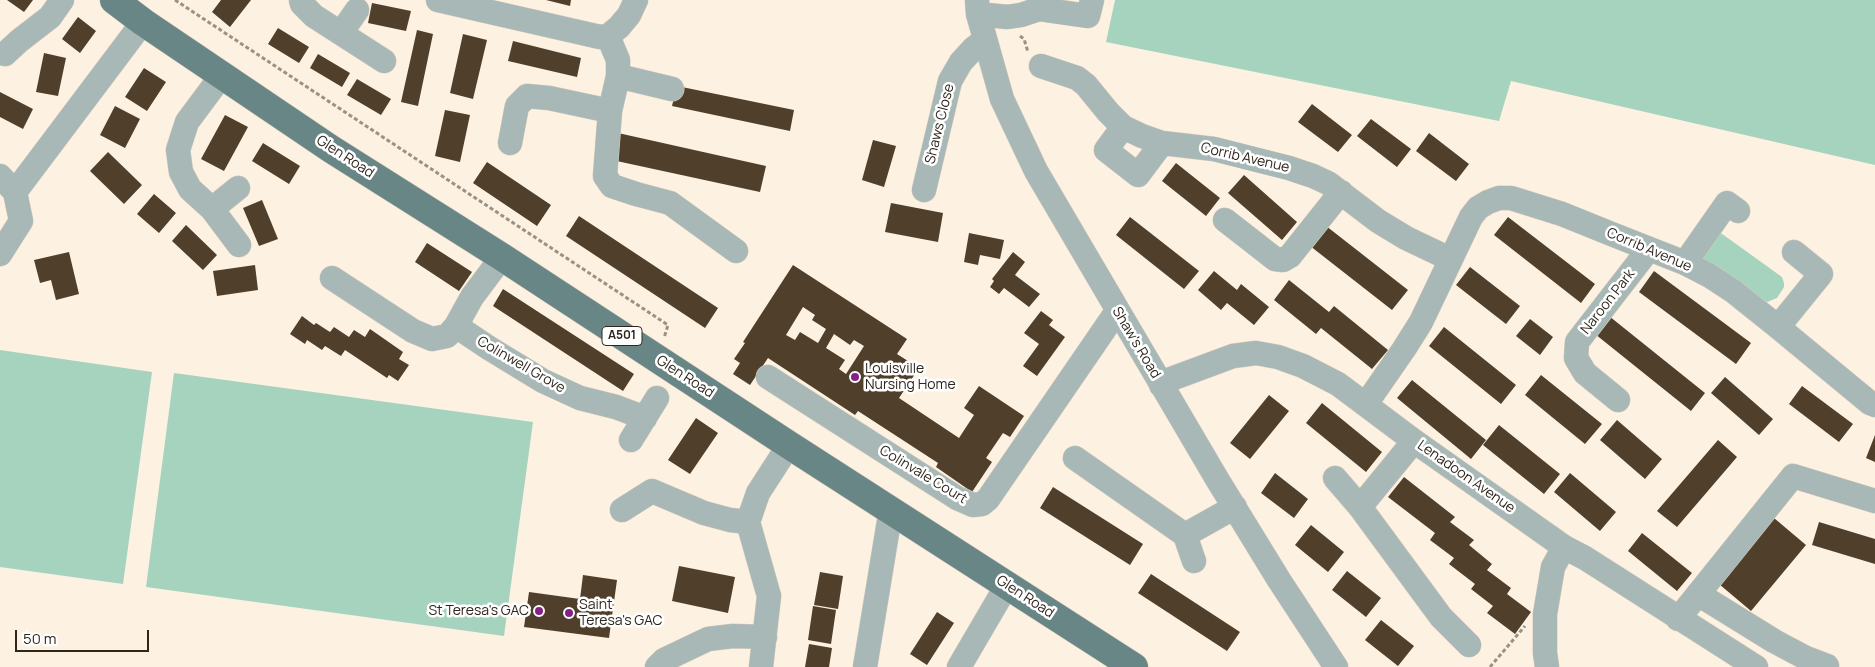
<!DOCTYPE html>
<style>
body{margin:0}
#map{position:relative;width:1875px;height:667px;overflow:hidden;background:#fdf1e2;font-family:Manrope,sans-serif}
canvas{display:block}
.scale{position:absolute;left:15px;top:630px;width:134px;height:22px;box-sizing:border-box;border:2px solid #2e261d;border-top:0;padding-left:6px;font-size:15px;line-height:18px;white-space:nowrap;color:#2e261d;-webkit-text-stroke:4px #fff;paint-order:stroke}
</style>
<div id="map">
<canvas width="1875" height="667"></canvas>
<div class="scale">50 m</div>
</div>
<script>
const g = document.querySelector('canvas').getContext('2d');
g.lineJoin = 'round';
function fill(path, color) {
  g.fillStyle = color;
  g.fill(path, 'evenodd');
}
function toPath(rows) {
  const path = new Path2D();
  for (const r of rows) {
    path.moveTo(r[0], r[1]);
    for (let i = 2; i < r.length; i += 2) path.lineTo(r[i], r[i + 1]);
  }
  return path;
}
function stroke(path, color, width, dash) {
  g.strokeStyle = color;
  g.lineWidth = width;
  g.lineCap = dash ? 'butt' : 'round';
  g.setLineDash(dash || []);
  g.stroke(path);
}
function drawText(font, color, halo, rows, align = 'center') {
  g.font = font + ' Manrope,sans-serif';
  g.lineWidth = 5;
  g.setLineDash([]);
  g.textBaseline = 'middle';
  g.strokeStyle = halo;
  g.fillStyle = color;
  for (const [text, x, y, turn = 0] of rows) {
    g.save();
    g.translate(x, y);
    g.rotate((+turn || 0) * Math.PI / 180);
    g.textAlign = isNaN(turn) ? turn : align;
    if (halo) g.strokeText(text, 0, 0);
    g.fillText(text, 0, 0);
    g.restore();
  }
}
const green = toPath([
 [1115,0,1875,0,1875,165,1511,81,1499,121,1106,42],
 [1718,231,1782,277,1784,283,1784,287,1777,298,1767,302,1762,300,1719,268,1700,257],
 [0,350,152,372,123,584,0,567],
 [174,373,533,422,504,636,146,587]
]);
const building = toPath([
 [7,0,33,0,24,12],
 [221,0,251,0,230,27,212,12],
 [546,0,571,0,570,6],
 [372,3,411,11,406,31,368,23],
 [78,17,96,31,80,53,62,39],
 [278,28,309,47,299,63,268,44],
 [417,30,433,34,418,106,401,102],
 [463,34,487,40,473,99,450,93],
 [513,41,581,58,577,77,508,61],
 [44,53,66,58,58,96,36,92],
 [318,54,350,73,342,87,310,68],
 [144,68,166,82,147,111,125,97],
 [357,79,391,99,381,115,347,95],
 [677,86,794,110,790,131,672,106],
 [0,92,33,109,23,129,0,117],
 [1312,104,1352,135,1338,152,1298,122],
 [115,106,140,119,125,148,100,135],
 [445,110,470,115,460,162,435,156],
 [225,115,248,127,224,171,201,159],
 [1371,119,1411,149,1397,167,1357,136],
 [618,133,766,166,760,192,612,160],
 [1429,133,1469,164,1456,181,1416,151],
 [873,140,896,146,884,187,862,180],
 [263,143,300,166,289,184,252,161],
 [108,152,142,185,124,204,90,171],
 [487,162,551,205,537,226,473,183],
 [1176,163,1220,198,1206,216,1162,181],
 [1244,175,1297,222,1282,240,1228,193],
 [154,194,176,213,159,233,137,214],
 [262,200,278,239,259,246,243,208],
 [891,203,943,213,938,242,885,232],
 [579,216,718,308,705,328,566,236],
 [1130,217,1199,271,1184,289,1116,235],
 [1508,217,1595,284,1581,303,1494,235],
 [1321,222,1408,290,1392,310,1305,242],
 [186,225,217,255,203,270,172,241],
 [969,233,1004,240,1000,259,980,255,978,265,964,262],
 [427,243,472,272,459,291,415,262],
 [69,252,79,294,56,300,51,280,40,283,34,260],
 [1013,252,1025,262,1015,275,1040,294,1029,307,1004,288,999,294,990,287,994,281,992,279],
 [255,265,258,290,217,296,213,271],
 [793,265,907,339,897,354,919,368,899,398,959,438,974,415,964,408,979,386,1024,416,1010,437,1003,433,986,458,992,462,972,492,936,467,938,463,858,411,855,415,768,358,750,385,733,374,740,363,734,359,745,343,743,342],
 [803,307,815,315,812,320,826,329,818,343,800,332,795,340,786,335],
 [834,334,850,345,854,340,864,346,846,374,839,369,845,360,826,348],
 [1470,267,1520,306,1506,324,1456,285],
 [1214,271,1237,290,1241,284,1269,307,1254,325,1227,303,1221,310,1198,290],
 [1654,271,1751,343,1736,364,1639,292],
 [1289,280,1329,312,1334,306,1388,350,1372,369,1321,328,1316,334,1274,300],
 [503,289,634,374,623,391,493,306],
 [1041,311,1053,320,1049,325,1065,337,1037,376,1023,366,1039,344,1024,333],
 [302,316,314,325,316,323,330,332,334,327,349,337,354,330,365,337,370,329,403,352,399,359,409,365,398,381,389,375,387,378,345,350,341,356,325,346,322,350,307,340,305,344,290,334],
 [1609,316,1705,393,1691,411,1595,334],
 [1530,319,1553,337,1540,355,1516,336],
 [1444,327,1516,385,1501,404,1429,346],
 [1541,375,1602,424,1585,444,1525,395],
 [1725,377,1773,419,1759,435,1711,393],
 [1412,380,1486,440,1471,459,1397,398],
 [1802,386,1853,424,1839,442,1789,404],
 [1269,395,1289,411,1250,459,1230,443],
 [1322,403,1382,452,1366,472,1306,423],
 [696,418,718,433,690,474,668,460],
 [1617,420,1662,459,1645,479,1600,440],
 [1499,425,1560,474,1544,494,1483,445],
 [1875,435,1875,462,1866,458],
 [1718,440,1737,457,1677,527,1657,511],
 [1275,473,1308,499,1294,518,1261,493],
 [1570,473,1616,512,1600,531,1554,492],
 [1404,477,1455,517,1450,522,1474,540,1469,545,1492,564,1487,570,1511,588,1507,594,1531,612,1515,634,1487,613,1493,606,1471,589,1475,584,1449,564,1454,558,1430,540,1435,533,1388,497],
 [1053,487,1143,544,1130,565,1040,508],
 [1774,518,1806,545,1751,611,1719,584],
 [1819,522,1875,539,1875,564,1812,545],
 [1311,525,1344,552,1328,572,1295,545],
 [1642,533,1692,573,1677,591,1628,551],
 [679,566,735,577,728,613,672,601],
 [1347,571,1381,598,1366,617,1332,590],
 [820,572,843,576,838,609,814,605],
 [1151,574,1240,632,1227,651,1138,593],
 [583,575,617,580,609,638,524,627,529,592,580,599],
 [813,606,836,610,831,644,808,640],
 [937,612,954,623,927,665,910,654],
 [1381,620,1414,646,1398,666,1365,640],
 [809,644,832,648,829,667,805,667]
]);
const path = toPath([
 [175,0,668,325,664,338],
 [1020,36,1024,39,1028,52],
 [1490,667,1525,626]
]);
const minor = toPath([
 [301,0,302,4,314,16,384,61],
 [438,0,600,37,608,36,619,27,629,15,636,0],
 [977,0,978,14,1002,99,1036,171,1217,479,1279,580,1336,667],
 [978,14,1007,17,1021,15,1039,9,1088,16,1092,0],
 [341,33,357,10],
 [608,36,618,60,618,76,610,111,605,176,612,186,636,194,670,203,736,251],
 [5,54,19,41,50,17,62,0],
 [1041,66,1077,78,1086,85,1108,112,1123,127,1142,136,1162,143,1214,149,1289,168,1313,176,1328,183,1378,221,1406,238,1450,259],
 [222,75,187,122,178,150,181,172,190,189,212,209,239,245],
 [618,76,672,89],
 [1123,127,1106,150,1138,175,1162,143],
 [510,143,517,106,527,96,549,98,610,111],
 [0,176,15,192,21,221,0,254],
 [924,190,950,81,961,62,974,48,985,40],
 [15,192,143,22],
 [212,209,238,188],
 [1225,220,1275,259,1283,260,1290,256,1341,192],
 [502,257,472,297,456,326,489,348,543,381,580,398,616,407,645,418],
 [1685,263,1727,203,1738,211],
 [332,278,413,331,432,339,447,336,456,326],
 [1778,327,1821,274,1794,252],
 [768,377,957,498,973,505,982,504,988,499,1117,311],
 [1161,385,1171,379,1233,356,1256,353,1278,357,1303,366,1338,384,1414,441,1564,547,1585,558,1756,667],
 [1618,400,1585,373,1576,358,1577,342,1649,249],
 [1366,404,1404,349,1421,322,1471,217,1478,208,1488,202,1499,198,1511,198,1562,214,1614,235,1685,263,1710,276,1733,291,1778,327,1870,403,1875,405],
 [631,440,657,398],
 [1075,458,1185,535,1194,561],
 [1335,478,1360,507,1441,617,1469,645],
 [1360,507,1414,441],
 [622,510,652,491,704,513,730,520,748,522],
 [1185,535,1235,507],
 [1698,594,1774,641,1806,658,1827,666],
 [1678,619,1793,476,1875,501],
 [657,667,664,660,708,639,733,636,765,637],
 [761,667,769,596,748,522,758,493,789,445],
 [865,667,891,509],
 [959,667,1007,585],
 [1547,667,1545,653,1545,614,1553,567,1564,547]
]);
const major = toPath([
 [114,0,143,22,331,149,502,257,789,445,1134,667]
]);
const markers = [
 [855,377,5,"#852088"],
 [539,611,5,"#852088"],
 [569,613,5,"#852088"]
];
const shields = [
 [622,336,40]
];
const shieldNames = [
 ["A501",622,336]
];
const streetNames = [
 ["Shaws Close",940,124,-76],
 ["Glen Road",345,157,33],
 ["Corrib Avenue",1245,158,13],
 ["Corrib Avenue",1649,250,23],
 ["Naroon Park",1608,302,-52],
 ["Shaw's Road",1136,343,59],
 ["Colinwell Grove",521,365,30],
 ["Glen Road",685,377,33],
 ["Colinvale Court",923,475,31],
 ["Lenadoon Avenue",1466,477,35],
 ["Glen Road",1025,597,33]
];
const poiNames = [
 ["Louisville",865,369],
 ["Nursing Home",865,385],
 ["Saint",579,605],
 ["Teresa's GAC",579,621],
 ["St Teresa's GAC",529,611,"right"]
];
fill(green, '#a5d3bd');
fill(building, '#503f2b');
stroke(minor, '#d8ccbf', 25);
stroke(major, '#d8ccbf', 29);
stroke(path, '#9b9185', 3, [4, 2.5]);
stroke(minor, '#a8b8b7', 24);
stroke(major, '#688685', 28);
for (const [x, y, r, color] of markers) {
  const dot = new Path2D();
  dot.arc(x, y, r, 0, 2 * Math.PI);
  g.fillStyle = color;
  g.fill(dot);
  stroke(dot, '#fff', 2);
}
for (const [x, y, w] of shields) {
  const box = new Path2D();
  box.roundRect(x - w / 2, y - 9.5, w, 19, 4);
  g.fillStyle = '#fff';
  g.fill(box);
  stroke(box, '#2e261d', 1);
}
drawText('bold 12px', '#2e261d', null, shieldNames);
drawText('14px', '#2e261d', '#fff', streetNames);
drawText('14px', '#2e261d', '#fff', poiNames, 'left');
</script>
